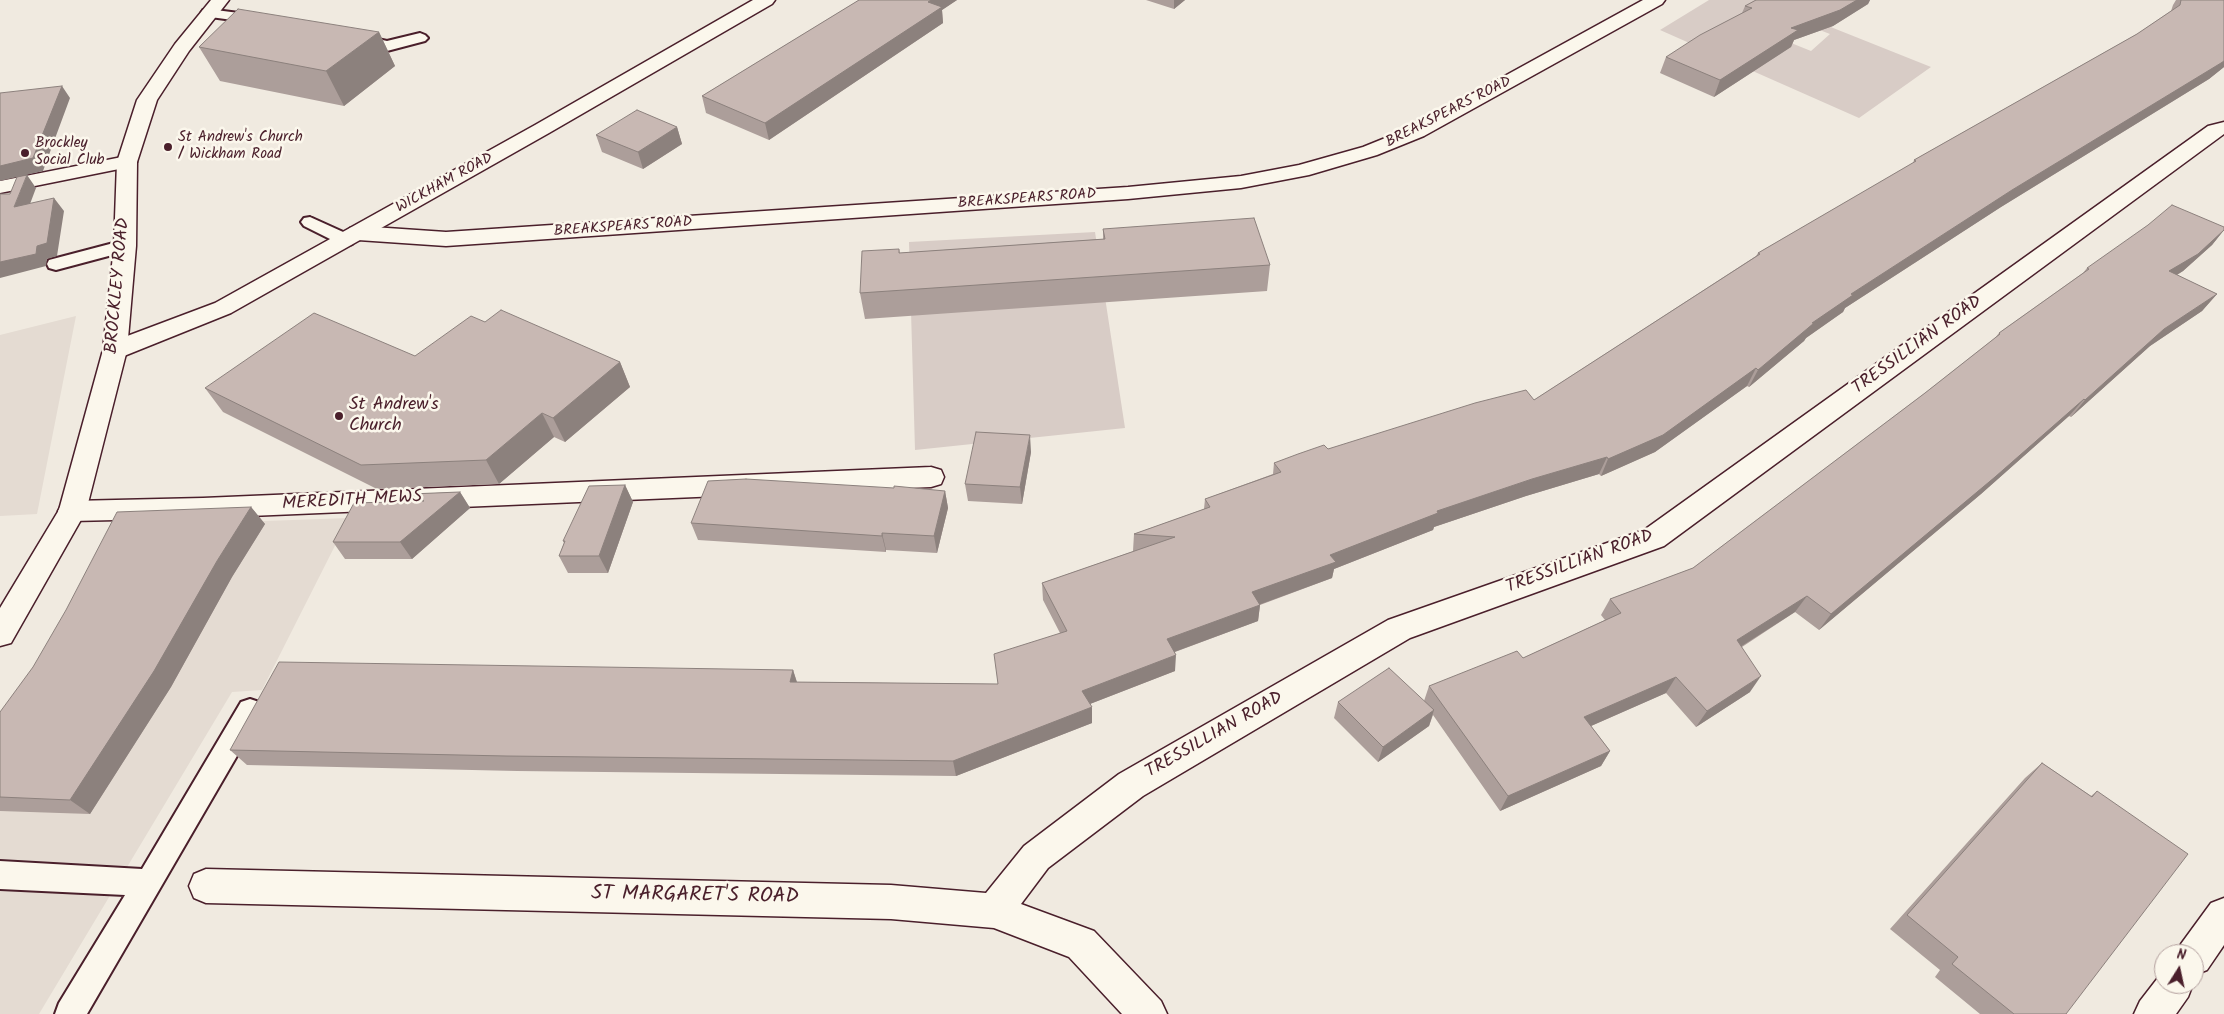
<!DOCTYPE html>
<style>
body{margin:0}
#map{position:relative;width:2224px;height:1014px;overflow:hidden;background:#f0eae0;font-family:Kalam,sans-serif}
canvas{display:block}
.north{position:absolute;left:2154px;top:944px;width:50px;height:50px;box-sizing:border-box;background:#fbf7ec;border:1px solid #b4a19f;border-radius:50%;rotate:10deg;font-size:14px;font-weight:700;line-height:20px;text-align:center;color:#4a1f2b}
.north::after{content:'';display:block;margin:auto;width:18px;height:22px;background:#4a1f2b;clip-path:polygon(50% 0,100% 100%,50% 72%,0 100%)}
</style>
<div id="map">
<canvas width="2224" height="1014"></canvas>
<div class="north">N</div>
</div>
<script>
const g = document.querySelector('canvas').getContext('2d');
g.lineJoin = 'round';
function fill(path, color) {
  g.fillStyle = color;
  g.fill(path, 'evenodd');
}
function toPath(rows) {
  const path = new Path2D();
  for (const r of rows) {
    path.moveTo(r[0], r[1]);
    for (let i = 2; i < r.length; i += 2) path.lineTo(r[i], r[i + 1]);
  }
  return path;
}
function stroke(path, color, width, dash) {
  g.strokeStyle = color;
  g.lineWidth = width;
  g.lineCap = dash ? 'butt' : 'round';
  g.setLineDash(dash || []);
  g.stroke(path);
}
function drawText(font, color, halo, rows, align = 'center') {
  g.font = font + ' Kalam,sans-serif';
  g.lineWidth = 5;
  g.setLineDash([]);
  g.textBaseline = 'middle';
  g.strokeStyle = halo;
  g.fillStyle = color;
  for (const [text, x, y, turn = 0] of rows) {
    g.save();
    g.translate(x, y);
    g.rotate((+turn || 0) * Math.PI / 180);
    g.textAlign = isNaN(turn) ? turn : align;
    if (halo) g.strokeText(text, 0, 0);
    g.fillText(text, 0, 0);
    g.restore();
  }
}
const built = toPath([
 [76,316,37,514,0,516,0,335],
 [349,518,262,690,232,692,39,1014,0,1014,0,724,124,526]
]);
const green = toPath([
 [1709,0,1763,0,1931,67,1859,118,1660,30],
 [1739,22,1804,24,1830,34,1811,51],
 [1095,232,1125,428,915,450,909,242]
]);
const service = toPath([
 [208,9,262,16,267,17,269,20,267,23,262,24,203,16,201,13,203,10,208,9],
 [420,33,425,35,428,38,425,41,387,51,350,42,347,39,350,36,355,34,387,41,420,33],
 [310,217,352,236,355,240,352,244,346,246,340,244,304,226,301,222,304,218,310,217],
 [125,240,131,242,134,246,131,250,56,270,49,268,47,264,49,260,125,240],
 [250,699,259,702,263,710,259,718,87,1014,55,1014,59,1003,125,895,0,889,0,861,142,869,241,702,250,699]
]);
const minor = toPath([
 [1643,0,1665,0,1662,4,1424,136,1377,155,1309,175,1241,188,1128,199,446,246,358,240,350,238,347,233,350,228,358,226,446,232,1128,187,1241,176,1299,165,1363,147,1410,128,1643,0],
 [2224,122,2224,134,1664,546,1410,638,1143,796,1048,868,1021,904,1094,931,1161,1001,1167,1014,1122,1014,1069,957,994,928,891,919,206,903,194,898,189,886,194,874,206,869,891,885,986,893,1024,846,1119,774,1388,620,1644,530,2208,126,2224,122],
 [127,156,134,158,137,162,134,166,0,193,0,181,127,156],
 [931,467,941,470,944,477,941,484,931,487,203,518,72,521,62,518,58,511,62,504,72,501,203,498,931,467],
 [2224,898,2224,945,2207,970,2194,975,2194,954,2177,954,2181,944,2211,903,2224,898],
 [2164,970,2164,984,2193,984,2188,997,2176,1014,2134,1014,2140,1001,2164,970]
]);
const tertiary = toPath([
 [753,0,775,0,772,4,549,133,231,313,124,356,115,358,106,356,103,350,106,344,215,303,535,125,753,0]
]);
const secondary = toPath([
 [211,0,229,0,189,51,157,100,137,162,136,246,127,350,86,511,11,643,0,646,0,608,59,510,103,350,114,246,117,162,137,100,175,44,211,0]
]);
const wall = toPath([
 [859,0,957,0,942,10,943,23,769,140,706,113,702,96],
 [1146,0,1185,0,1174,9],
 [1756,0,1870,0,1868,4,1833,26,1794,40,1791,47,1714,97,1660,73,1666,57,1742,13,1745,6],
 [2176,0,2224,0,2224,67,2209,79,2001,207,1845,308,1843,312,1806,338,1804,341,1749,387,1747,386,1655,452,1601,476,1599,474,1526,496,1434,527,1433,530,1334,569,1332,578,1260,605,1258,621,1175,652,1175,671,1090,704,1092,723,956,776,517,771,247,765,230,750,793,670,797,682,998,684,1060,633,1043,600,1042,583,1134,551,1133,551,1134,534,1204,509,1205,499,1273,474,1274,463,1328,449,1534,400,1756,256,1758,253,1913,163,1914,160,2137,34,2171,11,2173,5],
 [379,32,395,66,344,106,220,81,199,47],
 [677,127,682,144,643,169,602,152,596,135],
 [2224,227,2224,230,2212,245,2183,271,2177,275,2217,294,2202,311,2150,346,2071,417,2069,416,1981,494,1819,630,1795,612,1742,647,1750,692,1696,727,1666,693,1591,726,1610,751,1601,766,1500,811,1433,715,1429,726,1378,762,1334,718,1338,702,1424,701,1429,686,1523,658,1605,620,1601,615,1610,599,1693,568,1925,393,1995,338,1999,333,2083,273,2087,268],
 [1103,229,1270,265,1267,291,865,319,860,293,899,249,900,253,1103,239],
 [485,322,620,362,630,387,565,442,554,437,499,484,377,489,223,412,205,388,415,356],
 [1031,452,1022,504,968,501,965,484],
 [625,485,633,502,608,573,568,573,559,556,564,543,563,541],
 [945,491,948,508,937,553,886,550,886,552,698,540,691,523],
 [460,492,470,508,412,559,345,559,333,542,415,501,410,494],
 [251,507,265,524,232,577,171,687,90,814,0,811,0,712],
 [2042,763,2091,796,2097,791,2066,1014,1980,1014,1935,977,1940,970,1890,929,2025,778]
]);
const shadedWall = toPath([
 [931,0,957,0,942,10,943,23,769,140,765,123],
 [1174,0,1185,0,1174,9],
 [1857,0,1870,0,1868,4,1833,26,1794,40,1791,47,1714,97,1720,80,1791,28],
 [379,32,395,66,344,106,326,71],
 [2224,61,2224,67,2209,79,2001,207,1845,308,1843,312,1806,338,1804,341,1749,387,1758,370,1812,323,1851,294,2012,190],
 [62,86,70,98,43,171,0,181,0,166],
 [677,127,682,144,643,169,638,152],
 [27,175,36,188,24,220,14,207],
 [54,198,64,211,57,256,47,259,46,266,0,278,0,262,37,246],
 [2224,230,2212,245,2183,271,2155,288,2169,271],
 [2217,294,2202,311,2150,346,2071,417,2085,400,2164,329],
 [620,362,630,387,565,442,553,418],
 [1756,368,1747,386,1655,452,1601,476,1608,459],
 [2084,399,2069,416,1981,494,1819,630,1831,614],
 [542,413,554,437,499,484,486,460],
 [1030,435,1031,452,1022,504,1020,487],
 [1607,457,1599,474,1526,496,1434,527,1433,530,1334,569,1332,578,1250,608,1252,592,1330,555,1437,511,1532,479],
 [625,485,633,502,608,573,599,556],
 [945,491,948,508,937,553,934,536],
 [460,492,470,508,412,559,400,542],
 [251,507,265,524,232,577,171,687,90,814,70,800,217,561],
 [882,533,886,550,886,552,882,536],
 [1807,596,1795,612,1726,656,1737,640],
 [1260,605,1258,621,1166,655,1167,639],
 [1176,655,1175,671,1082,707,1082,691],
 [793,670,798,686,790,682],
 [1761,676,1750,692,1696,727,1707,711],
 [1676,677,1666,693,1575,733,1584,717],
 [1092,707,1092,723,956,776,953,761],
 [1434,710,1429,726,1378,762,1383,747],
 [1610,751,1601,766,1500,811,1508,796]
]);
const building = toPath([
 [859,0,931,0,928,2,942,7,765,123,702,96,859,0],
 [1756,0,1857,0,1840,10,1791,28,1798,30,1720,80,1666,57,1700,35,1752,8,1745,6,1756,0],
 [2181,0,2224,0,2224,61,2221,63,2012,190,1851,294,1853,295,1812,323,1814,323,1758,370,1756,368,1663,435,1608,459,1607,457,1532,479,1437,511,1438,513,1330,555,1336,562,1252,592,1260,605,1167,639,1176,655,1082,691,1092,707,953,761,506,756,230,750,279,662,793,670,790,682,998,684,994,654,1067,631,1042,583,1175,537,1134,534,1210,507,1205,499,1281,472,1274,463,1298,454,1324,445,1328,449,1475,403,1526,390,1534,400,1760,254,1758,253,1916,161,1914,160,2137,34,2180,5,2181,0],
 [238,9,379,32,326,71,199,47,238,9],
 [62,86,33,158,0,166,0,93,62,86],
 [637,110,677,127,638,152,596,135,637,110],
 [27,175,14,207,54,198,47,243,37,246,36,254,0,262,0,194,10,194,17,177,27,175],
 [2172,205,2224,227,2224,230,2198,254,2169,271,2217,294,2164,329,2085,400,2084,399,1995,477,1831,614,1807,596,1737,640,1761,676,1707,711,1676,677,1584,717,1610,751,1508,796,1429,686,1517,651,1523,658,1621,613,1610,599,1693,568,1925,393,2000,334,1999,333,2089,269,2087,268,2148,225,2172,205],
 [1254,218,1270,265,860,293,862,251,899,249,899,253,1105,239,1103,229,1254,218],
 [501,310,620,362,553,418,542,413,486,460,361,465,205,388,314,313,415,356,471,316,485,322,501,310],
 [976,432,1030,435,1020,487,965,484,976,432],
 [746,479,894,488,894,486,945,491,934,536,882,533,882,536,691,523,708,481,746,479],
 [625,485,599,556,559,556,565,541,563,541,589,486,625,485],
 [460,492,400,542,333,542,354,503,424,501,410,494,460,492],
 [251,507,217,561,154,671,70,800,0,797,0,712,33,667,66,610,117,512,251,507],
 [1389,668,1434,710,1383,747,1338,702,1389,668],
 [2042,763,2092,797,2097,791,2188,854,2066,1014,2014,1014,1952,964,1958,957,1907,915,2042,763]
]);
const markers = [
 [168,147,5,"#4a1f2b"],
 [25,153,5,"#4a1f2b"],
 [339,416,5,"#4a1f2b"]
];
const farStreetnames = [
 ["BREAKSPEARS ROAD",1449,113,-27],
 ["WICKHAM ROAD",445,184,-29],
 ["BREAKSPEARS ROAD",1027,200,-4],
 ["BREAKSPEARS ROAD",623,228,-4]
];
const farPoinames = [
 ["St Andrew's Church",178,138],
 ["/ Wickham Road",178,155],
 ["Brockley",35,144],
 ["Social Club",35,161]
];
const streetNames = [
 ["BROCKLEY ROAD",119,286,-85],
 ["TRESSILLIAN ROAD",1918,346,-36],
 ["MEREDITH MEWS",352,502,-3],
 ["TRESSILLIAN ROAD",1580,563,-20],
 ["TRESSILLIAN ROAD",1215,736,-30]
];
const poiNames = [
 ["St Andrew's",349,406],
 ["Church",349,427]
];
const nearStreetnames = [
 ["ST MARGARET'S ROAD",695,897,1]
];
fill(built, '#e4dbd2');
fill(green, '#d8ccc6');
stroke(service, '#4a1f2b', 4);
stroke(minor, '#4a1f2b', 3);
stroke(tertiary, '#4a1f2b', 3);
stroke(secondary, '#4a1f2b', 3);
fill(service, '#fbf7ec');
fill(minor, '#fbf7ec');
fill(tertiary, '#fbf7ec');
fill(secondary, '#fbf7ec');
fill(wall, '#ac9e9a');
fill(shadedWall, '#8c817d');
fill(building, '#c8b8b3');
stroke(building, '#8c817d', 1);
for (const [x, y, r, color] of markers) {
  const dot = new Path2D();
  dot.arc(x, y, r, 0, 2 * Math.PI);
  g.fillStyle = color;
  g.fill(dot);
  stroke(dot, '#fbf7ec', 2);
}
drawText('15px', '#4a1f2b', '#fbf7ec', farStreetnames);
drawText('15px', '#4a1f2b', '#fbf7ec', farPoinames, 'left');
drawText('18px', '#4a1f2b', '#fbf7ec', streetNames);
drawText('18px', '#4a1f2b', '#fbf7ec', poiNames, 'left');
drawText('21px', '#4a1f2b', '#fbf7ec', nearStreetnames);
</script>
